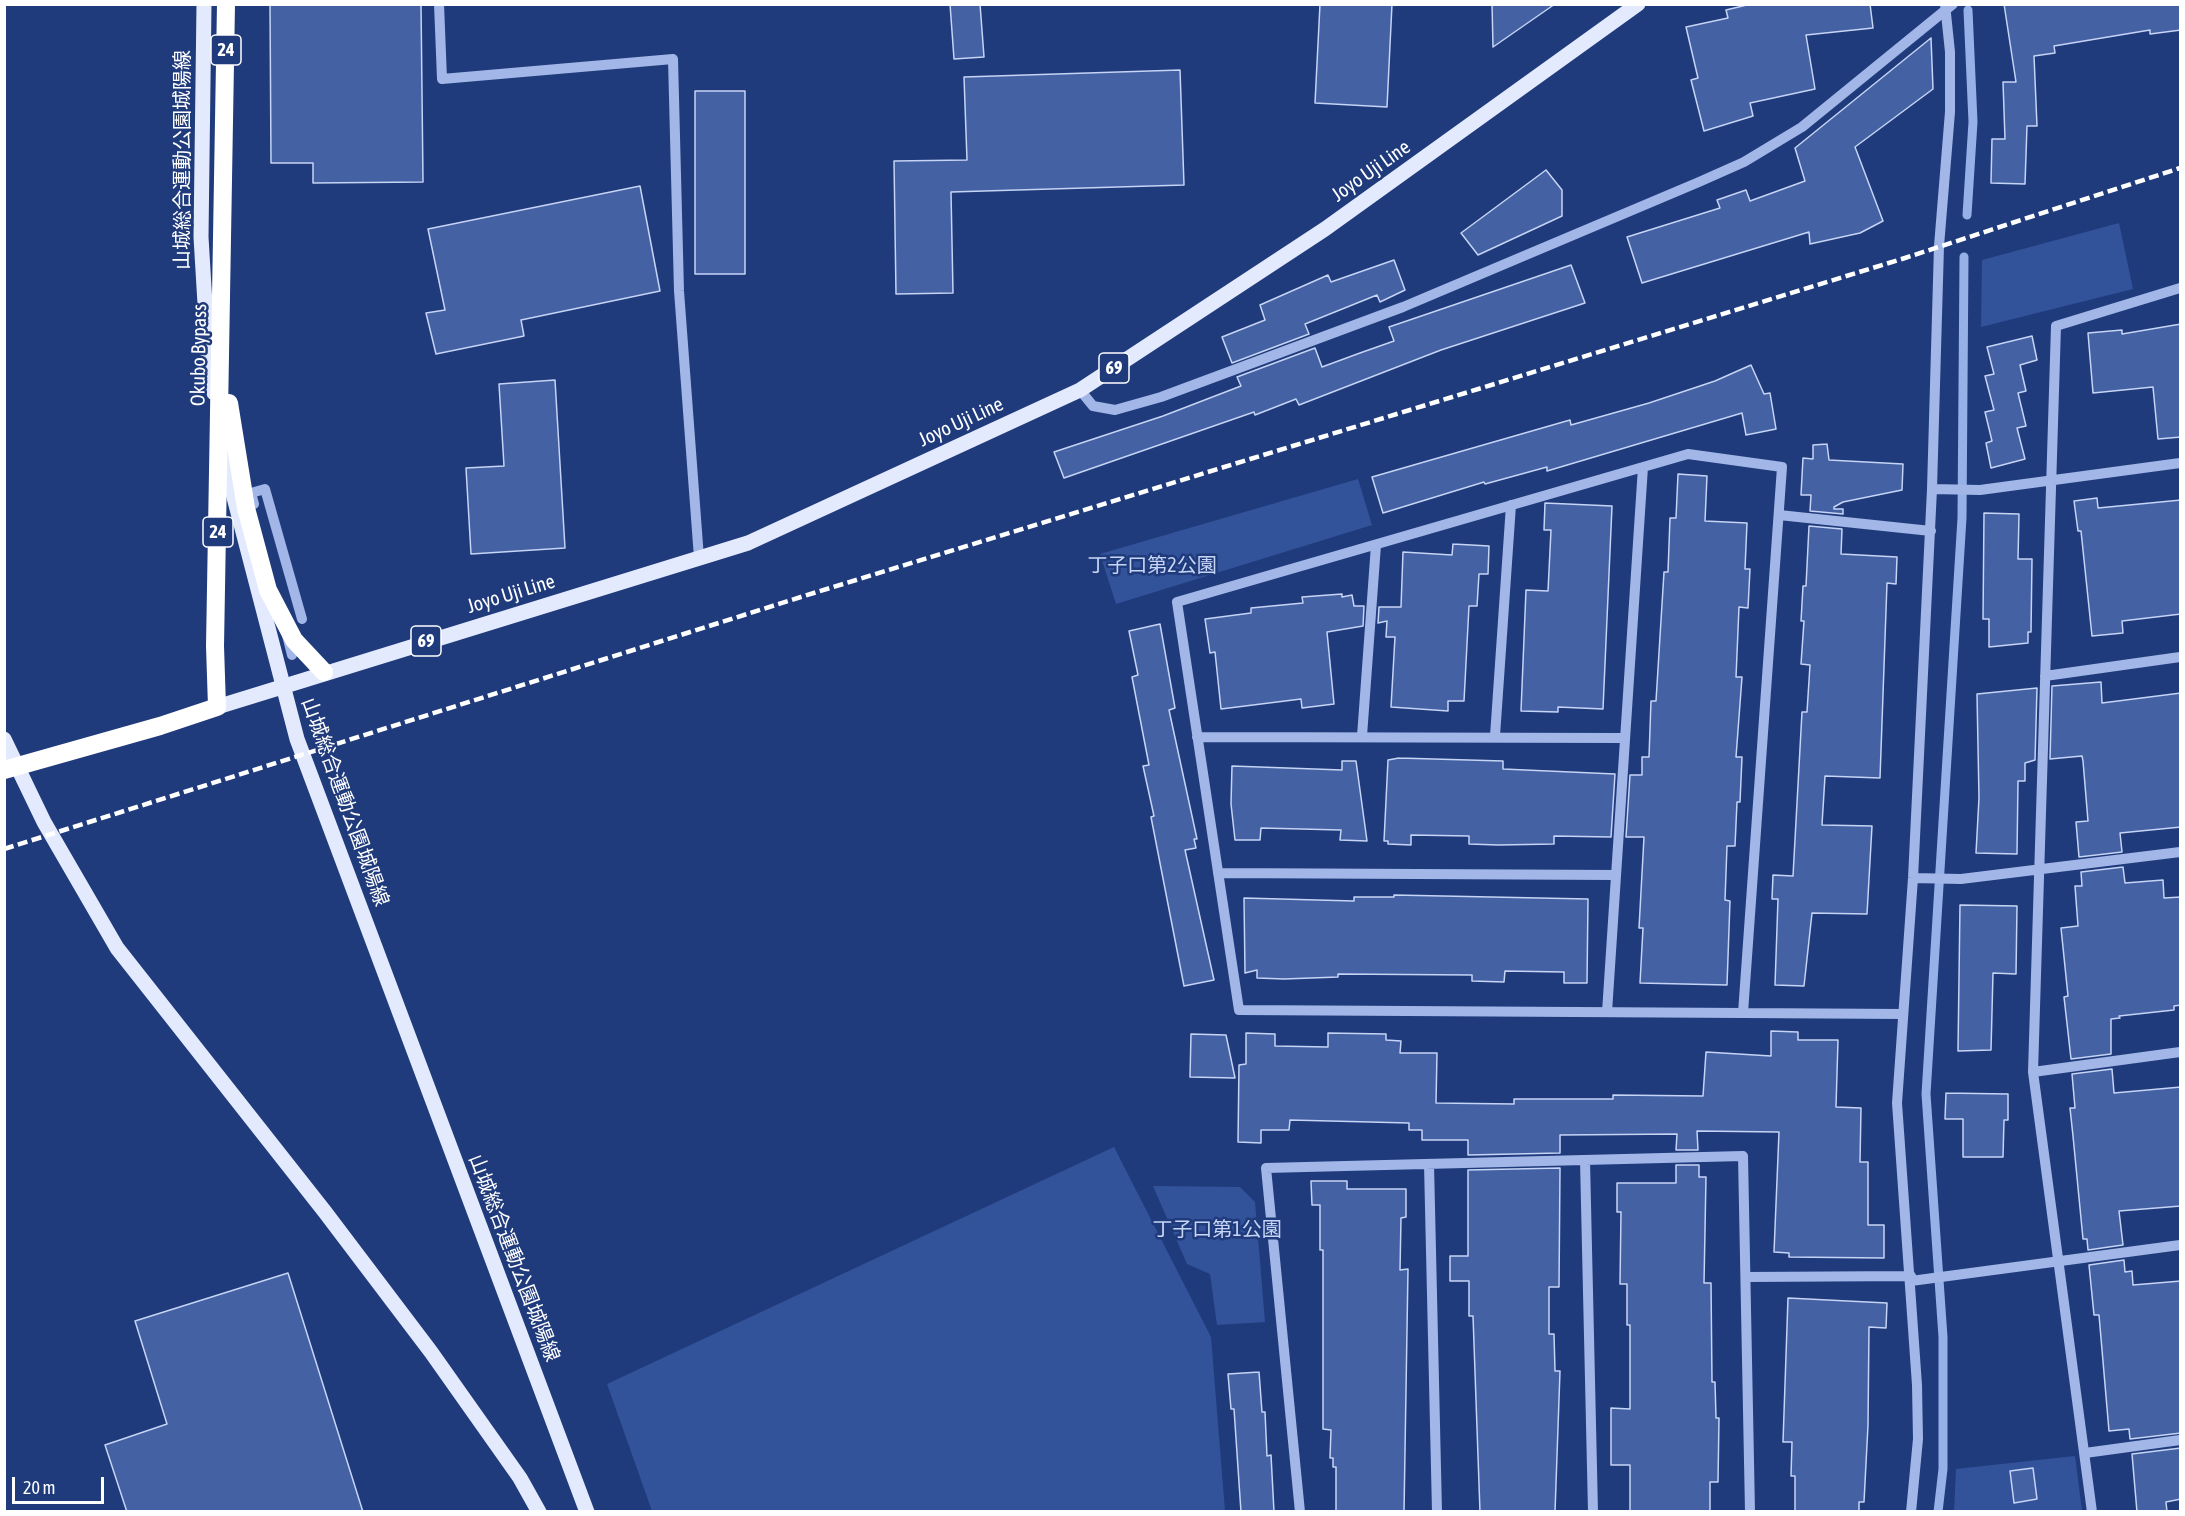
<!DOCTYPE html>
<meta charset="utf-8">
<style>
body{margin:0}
#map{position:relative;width:2185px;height:1516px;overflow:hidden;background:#203b7c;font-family:"Asap Condensed",sans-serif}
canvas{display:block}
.frame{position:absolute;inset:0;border:6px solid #fff;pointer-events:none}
.scale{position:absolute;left:12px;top:1477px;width:92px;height:27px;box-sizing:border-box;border:3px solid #fff;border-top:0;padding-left:8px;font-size:18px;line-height:21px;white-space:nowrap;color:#fff;-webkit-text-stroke:4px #203b7c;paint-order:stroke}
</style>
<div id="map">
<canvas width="2185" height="1516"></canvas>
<div class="frame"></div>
<div class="scale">20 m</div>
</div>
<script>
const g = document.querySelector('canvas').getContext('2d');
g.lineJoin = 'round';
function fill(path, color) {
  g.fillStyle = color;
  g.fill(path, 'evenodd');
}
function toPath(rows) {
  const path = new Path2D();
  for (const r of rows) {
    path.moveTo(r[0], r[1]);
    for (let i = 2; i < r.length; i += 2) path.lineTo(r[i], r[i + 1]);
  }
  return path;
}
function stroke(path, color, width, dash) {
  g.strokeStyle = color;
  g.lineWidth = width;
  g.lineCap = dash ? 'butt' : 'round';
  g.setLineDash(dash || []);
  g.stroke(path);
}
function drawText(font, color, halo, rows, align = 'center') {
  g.font = font + ' "Asap Condensed","Noto Sans JP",sans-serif';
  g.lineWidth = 5;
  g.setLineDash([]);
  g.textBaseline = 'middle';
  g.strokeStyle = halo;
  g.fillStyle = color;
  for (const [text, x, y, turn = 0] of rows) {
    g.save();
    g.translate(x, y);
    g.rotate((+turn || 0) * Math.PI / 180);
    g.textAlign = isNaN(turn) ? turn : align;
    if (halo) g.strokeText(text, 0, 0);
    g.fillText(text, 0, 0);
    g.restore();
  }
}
const green = toPath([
 [2119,223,2133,289,1981,327,1982,260],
 [1358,479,1372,525,1116,604,1100,554],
 [1114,1147,1211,1337,1225,1511,652,1511,607,1384],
 [1153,1186,1240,1187,1255,1202,1265,1322,1217,1325,1210,1274,1187,1264],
 [2075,1456,2082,1511,1954,1512,1956,1469]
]);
const stream = toPath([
 [1967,215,1973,122,1968,10],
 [1938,1512,1943,1469,1943,1337,1926,1094,1962,518,1964,257]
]);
const building = toPath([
 [270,4,421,4,423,182,313,183,313,163,271,163,270,4],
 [950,4,980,4,984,57,954,59,950,4],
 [1320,4,1392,4,1387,107,1315,103,1320,4],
 [1492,4,1555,4,1493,47,1492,4],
 [1751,4,1870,4,1873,28,1806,35,1815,89,1750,103,1753,116,1704,131,1691,80,1698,78,1686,27,1728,18,1726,10,1751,4],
 [2004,4,2181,4,2181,30,2150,34,2150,30,2054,46,2055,53,2034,56,2037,126,2027,126,2025,184,1991,183,1992,139,2005,139,2003,82,2016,82,2004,4],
 [1931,38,1933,89,1855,147,1883,221,1860,233,1810,244,1809,232,1642,283,1627,237,1720,208,1717,200,1746,190,1750,201,1805,181,1795,148,1931,38],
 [1180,70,1184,185,951,192,953,293,896,294,894,161,967,160,964,77,1180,70],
 [695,91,745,91,745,274,695,274,695,91],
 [1546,170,1562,190,1562,216,1478,255,1461,233,1546,170],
 [640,186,660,291,521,320,524,336,436,354,426,313,445,310,428,229,640,186],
 [1394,260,1405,290,1380,302,1377,295,1305,324,1309,334,1232,363,1222,337,1265,320,1260,305,1328,275,1331,282,1394,260],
 [1571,265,1585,303,1441,350,1299,405,1296,399,1255,415,1254,412,1064,478,1054,452,1163,416,1241,386,1237,377,1315,348,1322,367,1360,353,1394,341,1389,327,1571,265],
 [2181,324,2181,437,2158,439,2153,387,2093,393,2088,333,2122,330,2122,334,2181,324],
 [2032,336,2037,360,2020,365,2026,391,2018,393,2026,426,2017,428,2025,459,1991,468,1986,443,1992,441,1985,412,1994,410,1985,376,1994,374,1987,347,2032,336],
 [1751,365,1764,394,1770,393,1776,429,1746,435,1742,413,1547,471,1547,467,1485,484,1484,482,1383,513,1372,477,1570,420,1571,425,1649,403,1715,381,1751,365],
 [555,380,565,548,471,554,466,468,504,466,499,384,555,380],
 [1827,444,1829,460,1903,464,1902,490,1843,502,1834,507,1834,509,1843,509,1843,514,1810,511,1811,495,1801,495,1803,458,1813,459,1813,445,1827,444],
 [1678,474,1707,476,1705,521,1747,523,1745,569,1750,569,1748,608,1739,607,1736,677,1742,677,1736,757,1742,757,1740,802,1737,802,1735,846,1727,846,1725,900,1730,901,1727,985,1640,983,1643,928,1639,928,1644,837,1626,837,1630,775,1642,775,1642,757,1649,757,1651,701,1656,701,1664,572,1668,572,1670,518,1676,518,1678,474],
 [2097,498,2098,508,2181,500,2181,614,2122,621,2123,633,2092,636,2081,531,2078,531,2074,501,2097,498],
 [1545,503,1612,506,1603,709,1558,707,1558,712,1521,711,1526,590,1548,591,1551,530,1544,530,1545,503],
 [1984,513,2019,514,2018,559,2032,559,2031,632,2028,632,2028,643,1989,647,1989,619,1983,619,1984,513],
 [1809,526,1842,529,1841,554,1897,557,1896,584,1887,583,1880,778,1825,776,1822,825,1872,826,1867,914,1812,913,1804,986,1775,985,1778,899,1772,899,1773,875,1793,876,1802,712,1807,712,1810,665,1801,664,1804,621,1801,621,1803,586,1806,586,1809,526],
 [1453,544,1489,546,1488,574,1479,574,1477,606,1469,606,1464,701,1448,701,1448,711,1391,707,1395,637,1386,637,1387,621,1378,623,1379,607,1401,607,1403,552,1452,555,1453,544],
 [1342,594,1342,597,1352,595,1354,606,1364,606,1363,626,1327,632,1334,704,1302,708,1301,699,1221,709,1215,652,1210,653,1205,619,1251,613,1251,608,1303,603,1302,597,1342,594],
 [1160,624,1175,708,1169,710,1197,839,1194,839,1196,848,1185,850,1214,980,1184,986,1151,817,1154,816,1143,766,1149,765,1132,677,1138,675,1129,631,1160,624],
 [2101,682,2102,703,2181,693,2181,827,2120,833,2122,852,2079,857,2076,822,2088,821,2083,761,2082,756,2050,759,2052,686,2101,682],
 [2037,688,2035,760,2025,763,2025,781,2018,781,2017,854,1976,853,1979,798,1977,694,2037,688],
 [1399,758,1503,761,1503,769,1615,774,1611,837,1554,836,1554,844,1498,845,1469,844,1469,836,1411,835,1411,845,1388,844,1388,841,1384,841,1388,760,1399,758],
 [1342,761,1356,761,1367,841,1340,840,1341,830,1261,828,1260,840,1235,840,1231,804,1232,766,1342,770,1342,761],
 [2123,867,2125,883,2163,880,2164,898,2181,897,2181,1005,2174,1006,2174,1010,2119,1016,2120,1018,2111,1019,2111,1054,2071,1059,2064,997,2068,996,2061,928,2078,926,2075,886,2082,886,2081,872,2123,867],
 [1394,895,1588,899,1587,983,1564,983,1564,972,1505,971,1504,982,1472,981,1472,975,1338,974,1338,977,1284,979,1257,978,1257,970,1245,973,1244,898,1354,901,1354,897,1394,897,1394,895],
 [1960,905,2017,906,2016,974,1993,973,1991,1050,1958,1051,1960,905],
 [1771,1031,1798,1032,1798,1040,1838,1040,1836,1107,1861,1108,1860,1162,1868,1162,1868,1225,1884,1225,1884,1258,1789,1257,1789,1253,1774,1252,1779,1132,1697,1131,1698,1150,1676,1150,1677,1134,1560,1135,1560,1153,1468,1155,1468,1140,1422,1140,1422,1130,1409,1130,1409,1123,1290,1120,1289,1130,1261,1130,1261,1143,1238,1142,1239,1065,1246,1064,1246,1033,1275,1034,1275,1046,1328,1047,1328,1033,1386,1034,1386,1040,1401,1041,1400,1053,1437,1053,1436,1103,1514,1104,1514,1099,1613,1099,1613,1095,1703,1096,1706,1052,1771,1056,1771,1031],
 [1191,1034,1226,1035,1235,1078,1190,1077,1191,1034],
 [2112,1069,2114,1093,2181,1087,2181,1206,2119,1211,2123,1245,2088,1250,2087,1239,2083,1239,2073,1136,2070,1108,2075,1108,2072,1074,2112,1069],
 [1946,1093,2008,1094,2008,1120,2004,1120,2003,1157,1963,1157,1963,1119,1945,1119,1946,1093],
 [1676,1165,1699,1165,1699,1177,1706,1177,1704,1283,1711,1283,1712,1382,1715,1382,1716,1418,1719,1418,1718,1482,1710,1482,1710,1512,1630,1512,1630,1465,1611,1465,1611,1408,1630,1409,1630,1325,1627,1325,1627,1284,1620,1284,1621,1212,1617,1212,1617,1183,1676,1183,1676,1165],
 [1560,1168,1559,1287,1549,1287,1549,1334,1554,1334,1555,1371,1560,1371,1555,1512,1480,1512,1473,1316,1469,1316,1469,1281,1450,1281,1450,1256,1468,1256,1468,1170,1560,1168],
 [1311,1181,1347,1181,1347,1189,1406,1189,1406,1217,1401,1218,1400,1270,1408,1269,1404,1512,1336,1512,1336,1467,1333,1467,1333,1458,1330,1458,1331,1430,1323,1429,1323,1250,1320,1250,1320,1205,1312,1205,1311,1181],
 [2124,1260,2125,1272,2132,1271,2133,1285,2181,1281,2181,1433,2130,1439,2129,1429,2109,1431,2099,1315,2094,1315,2089,1265,2124,1260],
 [288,1273,363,1512,127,1512,105,1445,167,1424,135,1321,288,1273],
 [1788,1298,1887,1303,1886,1328,1869,1327,1868,1425,1864,1502,1859,1502,1859,1512,1795,1512,1795,1476,1791,1476,1792,1442,1783,1442,1788,1298],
 [1259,1372,1262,1412,1265,1412,1267,1456,1271,1455,1274,1512,1241,1512,1234,1409,1231,1409,1228,1374,1259,1372],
 [2181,1448,2181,1499,2166,1502,2167,1512,2137,1512,2132,1454,2181,1448],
 [2033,1468,2037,1499,2014,1503,2010,1471,2033,1468]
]);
const minor = toPath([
 [439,4,442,79,673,59,679,291,699,558],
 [1080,390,1093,406,1115,410,1161,397,1403,307,1699,182,1744,162,1802,127,1953,4],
 [1932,489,1980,490,2180,463],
 [254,504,251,493,265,489,302,619],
 [1779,515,1931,531],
 [287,635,292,655],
 [2045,676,2180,657],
 [1362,736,1376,545],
 [1495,736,1511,505],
 [1197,737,1625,738],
 [1218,873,1616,875],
 [1913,878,1961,879,2180,852],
 [1607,1012,1643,467],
 [1743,1013,1782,467,1688,454,1177,602,1239,1010,1743,1013,1903,1014],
 [2033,1072,2180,1052],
 [1585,1160,1593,1512],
 [1429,1164,1437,1512],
 [1747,1277,1911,1276],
 [1911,1281,2180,1245],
 [2085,1453,2180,1440],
 [1300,1512,1266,1168,1743,1156,1750,1512],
 [1911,1512,1918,1439,1917,1385,1897,1103,1913,878,1932,489,1939,246,1950,112,1950,52,1945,4],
 [2092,1512,2033,1072,2056,326,2180,288]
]);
const major = toPath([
 [204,4,201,237,208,354,214,393],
 [223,455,297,739,587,1512],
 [217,707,748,543,1080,390,1325,229,1638,4],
 [4,739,44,822,117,948,325,1212,431,1352,520,1478,539,1512]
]);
const highway = toPath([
 [229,403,246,508,268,590,294,640,324,672],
 [4,770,160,726,217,707,215,646,226,4]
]);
const rail = toPath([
 [4,849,804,596,1905,258,2180,168]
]);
const shields = [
 [226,50,30],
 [1114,368,30],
 [218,532,30],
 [426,641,30]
];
const shieldNames = [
 ["24",226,50],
 ["69",1114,368],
 ["24",218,532],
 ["69",426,641]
];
const streetNames = [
 ["山城総合運動公園城陽線",183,160,-90],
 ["Joyo Uji Line",1371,171,-35],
 ["Okubo Bypass",199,355,-89],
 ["Joyo Uji Line",961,422,-25],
 ["Joyo Uji Line",511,594,-17],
 ["山城総合運動公園城陽線",345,802,70],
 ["山城総合運動公園城陽線",514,1258,69]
];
const parkNames = [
 ["丁子口第2公園",1152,566],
 ["丁子口第1公園",1217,1230]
];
fill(green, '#32529a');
stroke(stream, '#96b0e8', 9);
fill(building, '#4461a4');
stroke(building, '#c6d4f5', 1.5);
stroke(minor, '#a2b7e7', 10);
stroke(major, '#e4eafd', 15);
stroke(highway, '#fff', 18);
stroke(rail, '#fff', 4.5, [10, 4.5]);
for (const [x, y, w] of shields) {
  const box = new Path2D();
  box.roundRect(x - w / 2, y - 15, w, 30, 4.5);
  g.fillStyle = '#203b7c';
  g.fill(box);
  stroke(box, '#fff', 1.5);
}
drawText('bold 18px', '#fff', null, shieldNames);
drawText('20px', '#fff', '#203b7c', streetNames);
drawText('20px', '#c6d4f5', '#203b7c', parkNames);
</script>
